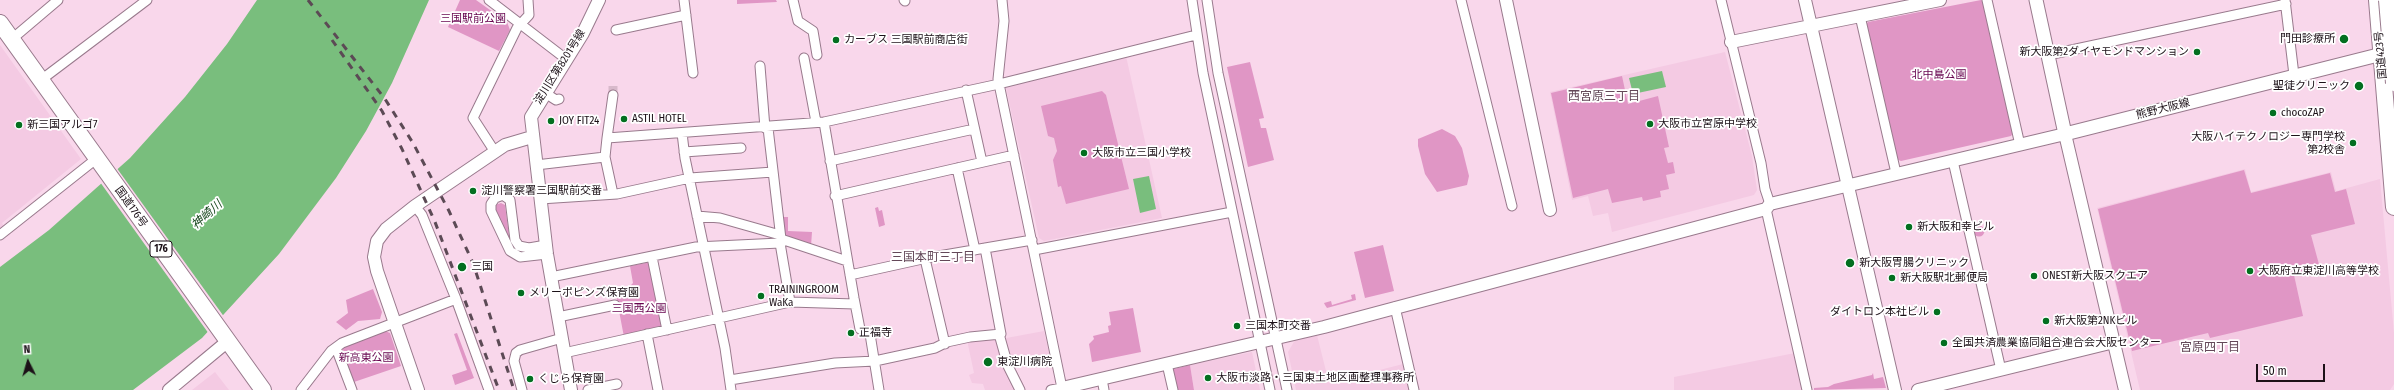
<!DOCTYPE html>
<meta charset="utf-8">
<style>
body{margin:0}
#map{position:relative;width:2394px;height:390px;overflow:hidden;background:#f9d7eb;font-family:"Fira Sans Condensed",sans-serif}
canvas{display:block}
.north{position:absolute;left:8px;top:342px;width:40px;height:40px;-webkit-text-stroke:3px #fff;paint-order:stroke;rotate:355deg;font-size:11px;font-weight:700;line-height:16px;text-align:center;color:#1c1118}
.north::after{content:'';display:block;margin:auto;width:14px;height:18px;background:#1c1118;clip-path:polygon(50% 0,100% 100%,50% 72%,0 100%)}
.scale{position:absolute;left:2256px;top:364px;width:69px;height:18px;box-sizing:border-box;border:2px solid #1c1118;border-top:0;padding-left:5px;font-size:12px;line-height:14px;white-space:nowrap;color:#1c1118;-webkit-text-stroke:3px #fff;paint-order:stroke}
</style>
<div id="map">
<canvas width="2394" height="390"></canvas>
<div class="north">N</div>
<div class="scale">50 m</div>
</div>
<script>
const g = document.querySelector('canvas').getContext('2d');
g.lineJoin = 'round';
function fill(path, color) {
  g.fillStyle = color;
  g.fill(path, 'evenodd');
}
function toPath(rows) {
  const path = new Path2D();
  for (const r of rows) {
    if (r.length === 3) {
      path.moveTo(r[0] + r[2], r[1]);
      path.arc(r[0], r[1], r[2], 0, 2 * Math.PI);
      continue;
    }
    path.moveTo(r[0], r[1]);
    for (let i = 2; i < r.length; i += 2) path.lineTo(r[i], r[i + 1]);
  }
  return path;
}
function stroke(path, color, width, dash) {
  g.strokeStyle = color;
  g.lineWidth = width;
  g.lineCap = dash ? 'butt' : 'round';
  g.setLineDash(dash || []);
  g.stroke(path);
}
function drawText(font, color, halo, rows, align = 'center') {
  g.font = font + ' "Fira Sans Condensed","Noto Sans JP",sans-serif';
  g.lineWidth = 3.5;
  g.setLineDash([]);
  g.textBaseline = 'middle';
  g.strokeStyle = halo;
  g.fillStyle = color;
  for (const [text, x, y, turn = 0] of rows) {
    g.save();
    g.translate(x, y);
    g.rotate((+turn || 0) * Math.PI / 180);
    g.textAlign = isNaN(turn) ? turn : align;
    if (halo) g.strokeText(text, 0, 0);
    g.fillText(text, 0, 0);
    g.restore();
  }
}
const built = toPath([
 [0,45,81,159,2,223,5,228,0,231],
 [1725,52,1752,156,1757,190,1754,195,1612,232,1608,213,1593,216,1588,196,1572,200,1550,92],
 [1126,56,1162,218,1044,241,1039,238,1006,88],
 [2245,169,2251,192,2331,172,2336,191,2380,179,2394,333,2394,384,2390,390,2140,390,2097,208],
 [1044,331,1050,357,1011,369,1001,339],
 [1317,335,1329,383,1403,364,1412,390,1296,390,1288,352,1295,340],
 [992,337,998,340,1019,390,985,390,983,384,972,383,969,375,974,373,967,340],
 [1252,352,1260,390,1194,390,1190,365],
 [1795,353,1803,390,1674,390,1674,377],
 [215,372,229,390,192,390]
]);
const green = toPath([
 [460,0,476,0,507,22,510,30,499,51,448,27],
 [737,0,776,0,777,2,737,4],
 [1981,0,1984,2,2014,132,2011,136,1901,161,1896,159,1865,26,1868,22],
 [1250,62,1264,118,1259,119,1261,128,1266,128,1274,160,1248,167,1227,67],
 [1622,76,1628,104,1658,96,1669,147,1664,148,1668,163,1673,162,1675,173,1666,175,1669,189,1660,191,1661,197,1643,201,1642,197,1612,203,1608,189,1573,198,1551,93],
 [1102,91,1106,95,1129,189,1066,204,1061,186,1058,187,1053,160,1057,151,1054,138,1048,136,1041,106],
 [1442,129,1455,136,1458,141,1462,148,1469,176,1467,185,1437,192,1425,174,1418,146,1418,139],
 [2244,170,2251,193,2330,173,2335,192,2346,189,2355,224,2311,235,2320,268,2294,275,2303,316,2210,338,2208,333,2132,351,2098,209],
 [501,203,505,205,510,243,495,210,495,205],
 [878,207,879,211,882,210,885,225,879,227,875,208],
 [781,217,788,217,788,231,812,232,811,246,785,237],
 [1979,231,5.5],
 [1383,245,1394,291,1365,298,1354,252],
 [651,262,664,327,624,337,615,290,630,286,633,283,630,266],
 [373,289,382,312,380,319,358,321,346,330,336,322,348,313,346,300],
 [1355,294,1356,300,1327,308,1325,305,1324,303,1331,301,1332,305,1352,299,1351,295],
 [1133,308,1141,352,1092,362,1089,344,1094,339,1093,336,1109,332,1108,326,1111,325,1109,312],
 [385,331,390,333,401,366,354,382,342,351,344,346],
 [457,333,474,378,455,385,452,375,467,370,454,334],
 [1190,365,1194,390,1175,390,1170,370],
 [1873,373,1874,379,1883,377,1886,388,1814,390,1814,388,1828,387,1834,384,1872,375]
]);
const water = toPath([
 [257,0,429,0,392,83,366,131,336,178,279,254,202,338,133,390,0,390,0,267,49,230,130,158,185,97,227,44],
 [1662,71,1666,87,1633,94,1629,78],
 [1149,176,1156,209,1140,213,1133,179]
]);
const pier = toPath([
 [116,167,225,318,209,334,100,182]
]);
const minorTunnel = toPath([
 [613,95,613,86]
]);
const minor = toPath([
 [489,0,566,59],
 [684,0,693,73],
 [793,0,798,21,813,31,817,55],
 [904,0,905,1],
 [1002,0,1004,21,998,79,1062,388,1051,390],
 [1192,0,1203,73,1270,390],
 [1207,0,1218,73,1287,390],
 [1461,0,1512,206],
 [1721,0,1761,163,1765,189,1770,204],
 [1987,0,2020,145],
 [2285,0,2294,75],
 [1860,16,1896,173],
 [616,30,686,15],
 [12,39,58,0],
 [2048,55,2286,4],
 [804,58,816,122],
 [760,66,765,128],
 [41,80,147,0],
 [966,90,982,162],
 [545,93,556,100,559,99],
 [824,122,854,298,860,329,870,334,879,390],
 [768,128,781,239,780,243,790,302],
 [682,133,685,158,725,348,731,390],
 [607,138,613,95],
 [495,152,473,118,517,28,529,15,528,0],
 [684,152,741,148],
 [605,157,613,194],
 [830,161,974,129],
 [1953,161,2001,370],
 [536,165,605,157,607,138,824,122,999,84,1196,35],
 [957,168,975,250],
 [835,196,1014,155],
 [540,199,617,194,690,178,773,172],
 [415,206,422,215,456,299,489,390],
 [1766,209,1807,390],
 [697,216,720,218,780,235],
 [0,235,96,159],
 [781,239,847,261],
 [546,245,529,248,519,246,515,240,510,200,503,195,495,198,491,204,491,211,510,251,520,257,547,254],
 [1034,250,1232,212],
 [652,257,667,330],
 [925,259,945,344],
 [850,275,927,258,1032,240],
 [551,277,696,247,780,243],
 [1395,307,1414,390],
 [558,317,615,305],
 [647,334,658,390],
 [999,334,1008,366,1020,390],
 [336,348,352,390],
 [564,353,790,302,855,304],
 [1167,364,1173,390],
 [1102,379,1104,390],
 [730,380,835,363,875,361,935,348,947,342,970,337,1001,334,985,248],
 [301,390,331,351,342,343,456,299],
 [522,390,514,361,516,353,520,350,562,338],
 [588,390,617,384]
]);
const tertiary = toPath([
 [1506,0,1550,210],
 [1805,0,1895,390],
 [1731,42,1940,0],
 [169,390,228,341],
 [418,390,377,271,374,257,377,241,386,229,415,206,505,145,532,137],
 [571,390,547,254,531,117,583,33,599,0],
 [1063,390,1062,388,1092,381,1324,327,1766,209,1770,204,2065,134,2125,390],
 [1918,390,2114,342]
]);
const secondary = toPath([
 [2036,0,2065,134,2390,52]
]);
const trunk = toPath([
 [2377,0,2394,207],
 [0,23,263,390]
]);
const rail = toPath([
 [308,0,385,99,413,143,449,211,473,263,514,390],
 [332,40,382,111,402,149,435,222,499,390]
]);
const trunkBridge = toPath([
 [2387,0,2394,83]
]);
const markers = [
 [2344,39,5,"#036f20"],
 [836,40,4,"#036f20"],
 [2197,52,4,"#036f20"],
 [2359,86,5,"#036f20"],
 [2273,113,4,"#036f20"],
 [624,119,4,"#036f20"],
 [551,121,4,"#036f20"],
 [1650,124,4,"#036f20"],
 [19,125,4,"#036f20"],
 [2353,143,4,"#036f20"],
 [1084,153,4,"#036f20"],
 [473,191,4,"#036f20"],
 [1909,227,4,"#036f20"],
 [1850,263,5,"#036f20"],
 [462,267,5,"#036f20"],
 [2250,271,4,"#036f20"],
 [2034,276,4,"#036f20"],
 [1892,278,4,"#036f20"],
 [521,293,4,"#036f20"],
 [761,296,4,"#036f20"],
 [1937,312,4,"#036f20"],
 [2046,321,4,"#036f20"],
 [1237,326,4,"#036f20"],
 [851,333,4,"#036f20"],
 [1944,343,4,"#036f20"],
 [988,362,5,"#036f20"],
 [1208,378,4,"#036f20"],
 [530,379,4,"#036f20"]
];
const shields = [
 [161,249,22]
];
const shieldNames = [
 ["176",161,249]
];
const parkNames = [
 ["三国駅前公園",473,19],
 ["北中島公園",1939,75],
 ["三国西公園",639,309],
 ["新高東公園",366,358]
];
const poiNames = [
 ["門田診療所",2335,39,"right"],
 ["カーブス 三国駅前商店街",844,40],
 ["新大阪第2ダイヤモンドマンション",2189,52,"right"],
 ["聖徒クリニック",2350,86,"right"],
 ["chocoZAP",2281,113],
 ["ASTIL HOTEL",632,119],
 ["JOY FIT24",559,121],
 ["大阪市立宮原中学校",1658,124],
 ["新三国アルゴ7",27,125],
 ["大阪ハイテクノロジー専門学校",2345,137,"right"],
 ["第2校舎",2345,150,"right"],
 ["大阪市立三国小学校",1092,153],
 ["淀川警察署三国駅前交番",481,191],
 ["新大阪和幸ビル",1917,227],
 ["新大阪胃腸クリニック",1859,263],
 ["三国",471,267],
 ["大阪府立東淀川高等学校",2258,271],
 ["ONEST新大阪スクエア",2042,276],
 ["新大阪駅北郵便局",1900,278],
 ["TRAININGROOM",769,290],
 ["WaKa",769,303],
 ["メリーポピンズ保育園",529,293],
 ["ダイトロン本社ビル",1929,312,"right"],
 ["新大阪第2NKビル",2054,321],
 ["三国本町交番",1245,326],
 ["正福寺",859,333],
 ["全国共済農業協同組合連合会大阪センター",1952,343],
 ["東淀川病院",997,362],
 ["大阪市淡路・三国東土地区画整理事務所",1216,378],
 ["くじら保育園",538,379]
];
const streetNames = [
 ["国道423号",2381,55,-95],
 ["淀川区第8201号線",560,67,-58],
 ["熊野大阪線",2163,109,-14],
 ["国道176号",131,207,54]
];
const neighbourhoodNames = [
 ["西宮原三丁目",1604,97],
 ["三国本町三丁目",933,258],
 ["宮原四丁目",2210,348]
];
const waterNames = [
 ["神崎川",207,215,-42]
];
fill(built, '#f4cae3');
fill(green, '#e096c5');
fill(water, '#79be7d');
fill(pier, '#f9d7eb');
stroke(minorTunnel, '#d8b9cb', 9, [9, 4.5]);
stroke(minor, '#997a8d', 11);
stroke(tertiary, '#997a8d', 14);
stroke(secondary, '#997a8d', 15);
stroke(trunk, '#997a8d', 18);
stroke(minor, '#fff', 9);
stroke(tertiary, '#fff', 12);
stroke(secondary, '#fff', 13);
stroke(trunk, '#fff', 16);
stroke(rail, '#5c4a55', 3, [7, 7]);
stroke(trunkBridge, '#997a8d', 18, []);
stroke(trunkBridge, '#fff', 16);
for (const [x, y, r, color] of markers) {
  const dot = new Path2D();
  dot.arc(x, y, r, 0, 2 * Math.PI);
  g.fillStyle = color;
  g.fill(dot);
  stroke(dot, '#fff', 1.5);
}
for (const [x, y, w] of shields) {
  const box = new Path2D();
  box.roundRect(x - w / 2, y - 8, w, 16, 3);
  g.fillStyle = '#fff';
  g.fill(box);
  stroke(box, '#1c1118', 1);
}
drawText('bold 10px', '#1c1118', null, shieldNames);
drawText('11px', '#66034e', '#fff', parkNames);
drawText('11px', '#1c1118', '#fff', poiNames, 'left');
drawText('11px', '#1c1118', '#fff', streetNames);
drawText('12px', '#644859', '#fff', neighbourhoodNames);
drawText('italic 12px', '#17471d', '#fff', waterNames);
</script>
